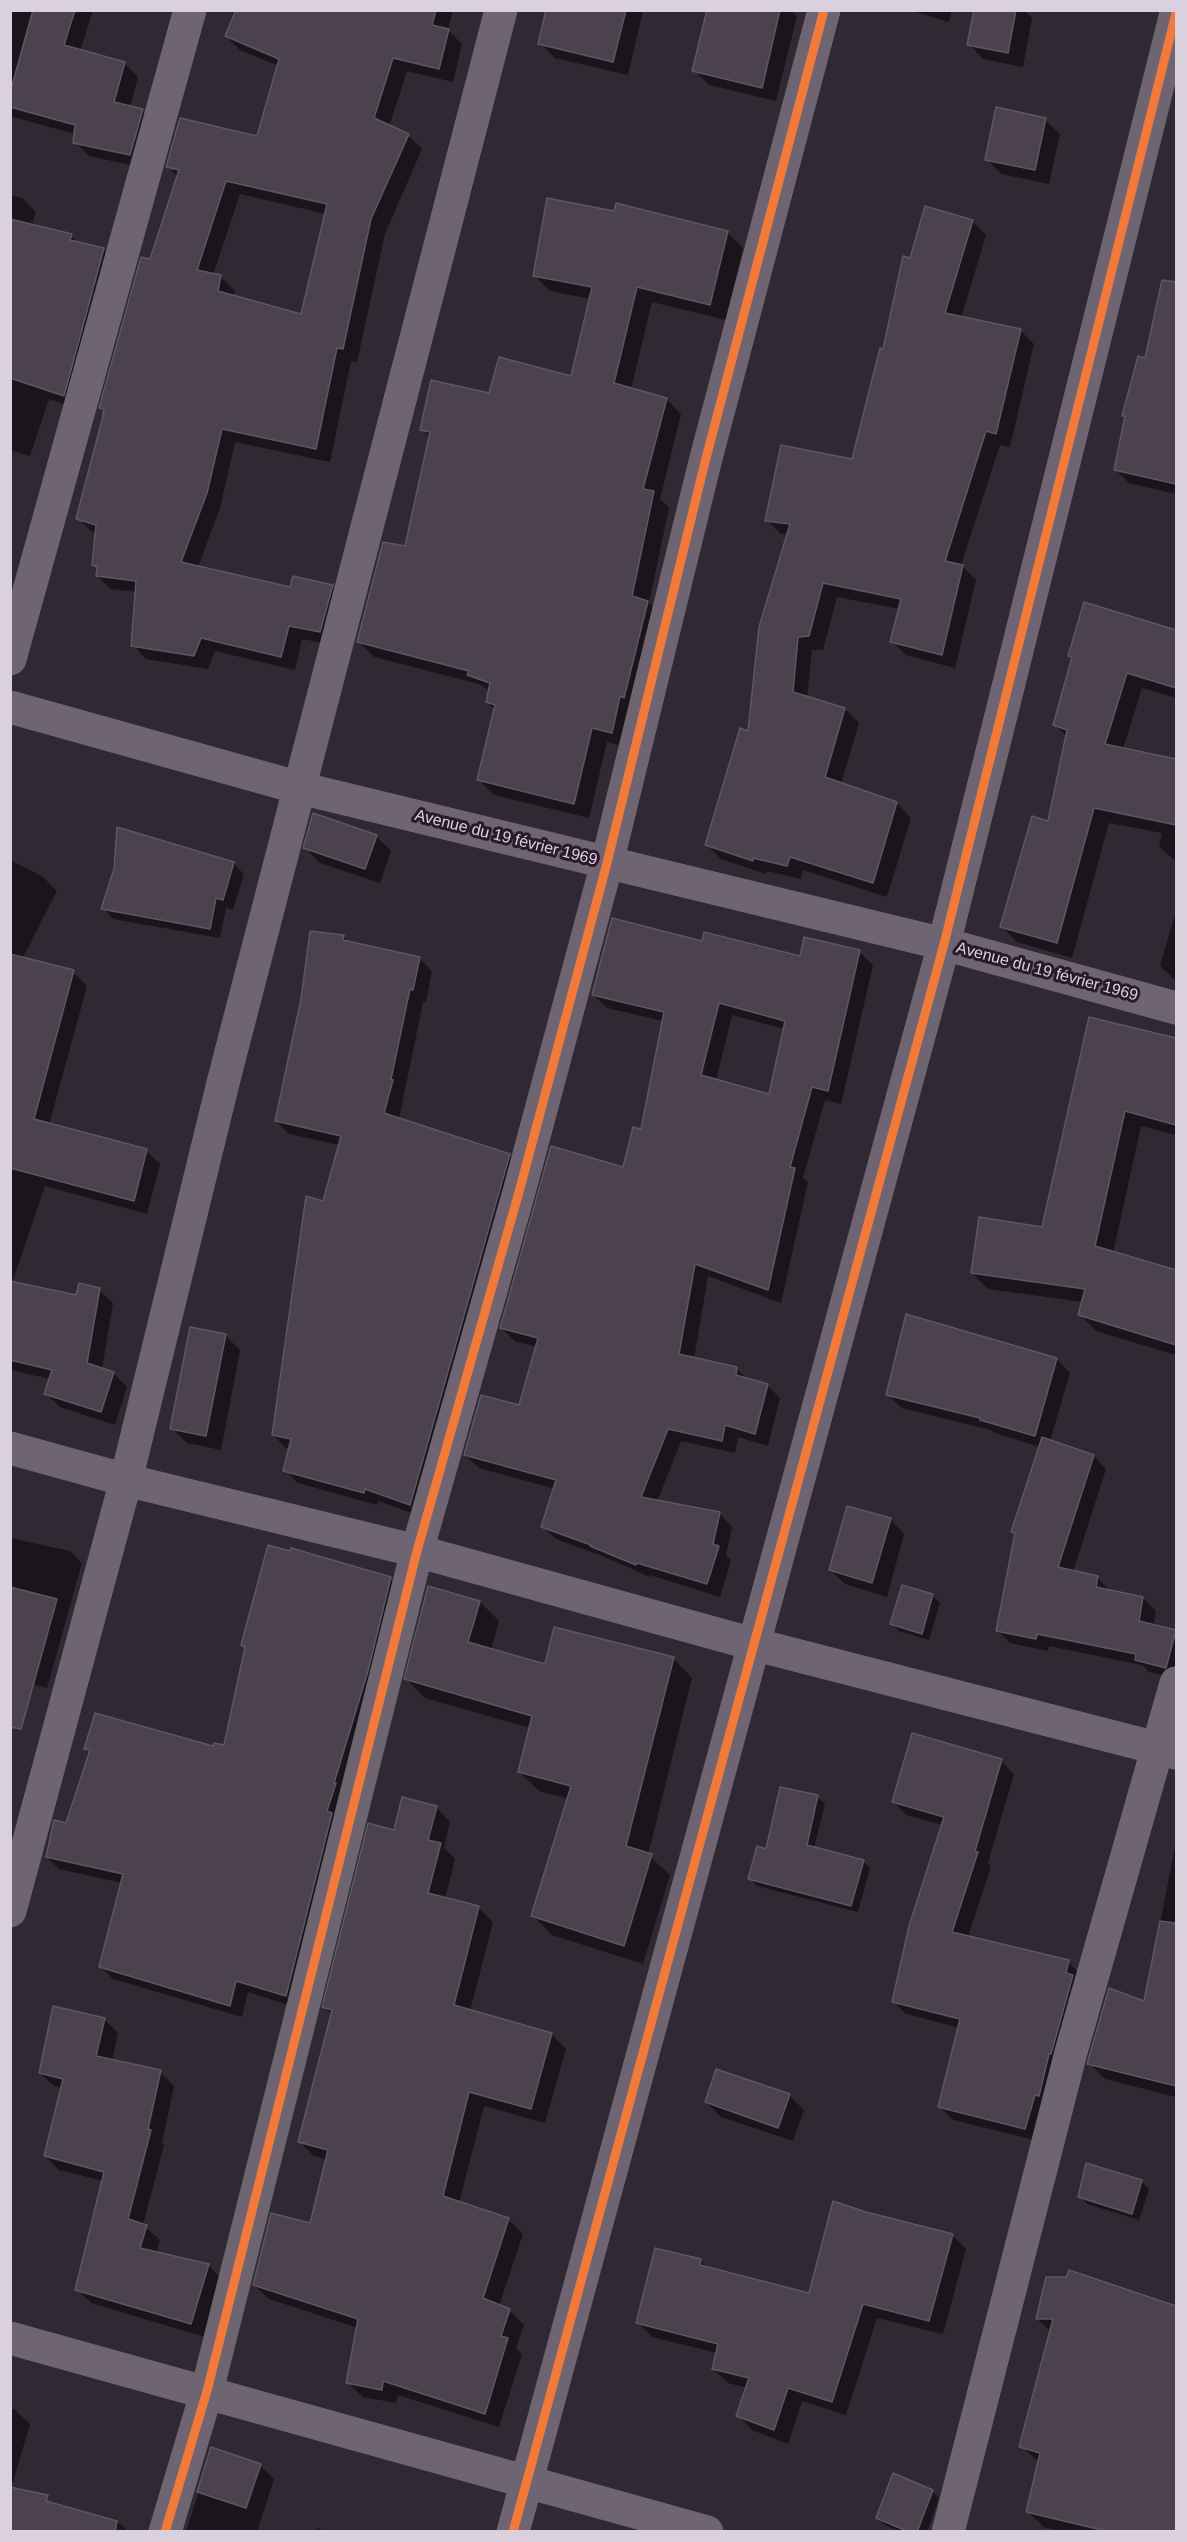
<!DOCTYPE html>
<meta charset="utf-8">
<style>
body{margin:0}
#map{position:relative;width:1187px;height:2542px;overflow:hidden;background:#302832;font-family:Helvetica,sans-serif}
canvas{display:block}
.frame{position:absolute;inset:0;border:12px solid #dbd0dd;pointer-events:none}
</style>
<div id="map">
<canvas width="1187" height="2542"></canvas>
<div class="frame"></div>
</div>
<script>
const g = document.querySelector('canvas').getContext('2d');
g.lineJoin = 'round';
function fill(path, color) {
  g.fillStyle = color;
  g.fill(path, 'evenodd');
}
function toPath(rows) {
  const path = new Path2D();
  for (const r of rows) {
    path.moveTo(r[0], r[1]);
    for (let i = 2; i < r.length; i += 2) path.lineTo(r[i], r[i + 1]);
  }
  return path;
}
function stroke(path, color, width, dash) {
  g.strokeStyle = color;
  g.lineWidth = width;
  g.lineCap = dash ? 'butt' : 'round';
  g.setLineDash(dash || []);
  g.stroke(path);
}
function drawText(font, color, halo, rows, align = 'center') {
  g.font = font + ' Helvetica,sans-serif';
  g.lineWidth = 6;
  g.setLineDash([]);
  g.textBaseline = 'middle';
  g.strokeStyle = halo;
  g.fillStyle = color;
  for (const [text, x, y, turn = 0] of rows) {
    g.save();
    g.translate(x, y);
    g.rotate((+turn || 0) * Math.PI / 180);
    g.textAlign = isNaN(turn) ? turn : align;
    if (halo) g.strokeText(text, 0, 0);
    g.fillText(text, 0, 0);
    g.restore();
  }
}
const shadow = toPath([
 [10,10,93,10,80,51,124,63,138,77,130,108,142,111,156,124,144,168,89,156,75,142,75,134,10,116],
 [237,10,453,10,448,30,462,44,453,82,407,71,389,127,408,135,422,149,385,234,357,362,351,361,330,462,235,442,220,508,198,567,292,589,332,586,346,600,334,645,302,639,295,670,215,651,208,669,146,659,133,645,137,592,111,589,97,576,98,569,93,564,96,533,92,532,78,518,105,411,101,407,178,177,168,166,258,138,279,66,240,50,226,36],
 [240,194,326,214,303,316,233,297,235,291,221,277,213,275],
 [549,10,643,10,628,75,555,58,540,43],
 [708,10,791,10,797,16,776,101,709,85,694,70],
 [909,10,952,10,949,22],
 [975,10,1024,10,1032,18,1023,67,983,59,969,44],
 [1045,120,1060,134,1049,184,1001,174,987,159],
 [10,195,22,198,36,212,32,226,71,236,79,244,104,250,118,263,77,408,49,399,30,456,10,450],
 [972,221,986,235,961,318,1020,330,1034,344,1010,447,1000,445,961,565,976,580,955,668,906,655,892,641,900,609,837,597,823,650,812,650,807,698,845,709,859,723,841,784,897,803,911,818,887,897,803,870,801,879,767,871,766,874,721,859,707,845,749,733,789,535,781,534,767,520,853,461,911,260],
 [727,232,743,248,726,320,652,302,631,389,666,399,681,414,660,499,669,508,649,603,663,617,627,747,607,742,589,818,494,795,478,779,495,710,487,702,490,691,479,684,374,657,358,641,406,548,430,438,422,429,490,395,572,377,591,299,550,291,535,276],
 [1154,322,1176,329,1176,494,1129,483,1115,469,1126,418,1124,415,1146,359],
 [1085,604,1176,631,1176,698,1142,688,1123,749,1176,760,1176,862,1159,846,1162,833,1109,823,1072,958,1017,942,1002,927,1049,822,1067,737,1054,724,1073,659,1070,656],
 [376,836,391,851,380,883,320,863,305,848],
 [12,861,43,877,57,891,22,959,73,972,87,986,49,1125,146,1151,160,1164,147,1214,45,1186,12,1283,77,1297,99,1290,113,1303,102,1369,113,1373,127,1387,115,1425,60,1407,46,1394,50,1379,10,1370],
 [233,863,244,874,233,910,226,908,220,938,113,919,103,908],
 [1176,911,1176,981,1160,966],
 [343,936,350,943,419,958,432,971,426,1002,423,1002,399,1119,509,1155,522,1168,423,1517,378,1501,377,1505,298,1483,285,1470,290,1449,286,1448,273,1435,324,1203,340,1145,289,1134,276,1121],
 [703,943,801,958,859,952,873,965,841,1104,825,1100,803,1178,808,1182,781,1303,708,1276,694,1359,737,1369,748,1380,767,1385,780,1398,768,1446,738,1437,735,1453,681,1441,657,1502,719,1513,732,1527,726,1555,731,1560,720,1597,650,1575,650,1577,602,1556,556,1539,542,1526,555,1489,479,1468,465,1455,520,1407,537,1347,515,1341,501,1328,625,1169,642,1131,663,1021,607,1008,593,995],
 [732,1015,785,1029,771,1096,716,1081],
 [1157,1046,1176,1051,1176,1135,1141,1126,1113,1253,1176,1271,1176,1355,1096,1331,1080,1315,1083,1302,988,1289,972,1273,1043,1229],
 [226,1336,240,1350,221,1450,187,1443,172,1428],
 [1057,1359,1070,1373,1050,1441,1094,1456,1106,1469,1073,1572,1097,1577,1110,1591,1143,1598,1156,1611,1153,1626,1176,1632,1176,1679,1149,1672,1142,1665,1049,1646,1048,1651,1010,1643,997,1630,1016,1535,1012,1531,1040,1447,995,1433,991,1430,902,1408,888,1395],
 [890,1519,904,1534,887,1597,845,1584,830,1570],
 [10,1538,70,1551,82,1563,47,1688,10,1678],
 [390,1579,402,1591,298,2008,248,1992,242,2017,113,1979,101,1967,122,1883,59,1869,47,1857,67,1825,90,1753,86,1749,225,1747,246,1649,243,1645],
 [903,1586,933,1596,940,1603,929,1640,899,1631,892,1624],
 [480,1602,499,1621,491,1650,546,1666,673,1658,692,1678,648,1855,670,1875,643,1964,552,1935,533,1916,569,1799,539,1791,519,1772,530,1728,425,1698,406,1679],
 [1001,1761,1014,1774,988,1863,991,1866,968,1937,1068,1962,1081,1975,1038,2141,953,2120,940,2107,960,2028,906,2014,893,2001,943,1825,906,1815,893,1801],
 [817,1797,825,1804,814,1848,863,1861,870,1868,858,1912,757,1886,750,1878,767,1850],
 [436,1807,450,1822,444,1848,455,1859,445,1899,478,1907,493,1922,470,2011,551,2034,566,2049,545,2123,484,2106,459,2203,509,2220,523,2234,499,2306,509,2310,524,2325,516,2348,522,2354,499,2427,398,2395,396,2403,363,2397,348,2383,358,2328,269,2299,254,2285,311,2225,327,2160,314,2156,300,2142,332,2015,324,2007,395,1832],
 [1176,1841,1176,2097,1105,2079,1089,2063,1145,2003],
 [104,2019,118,2033,112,2061,160,2072,174,2086,162,2143,164,2145,143,2225,160,2240,156,2253,208,2265,222,2279,205,2337,91,2303,77,2289,104,2181,59,2170,45,2156,62,2088,54,2086,40,2073],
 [789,2095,804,2110,793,2141,721,2117,706,2102],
 [1087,2164,1142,2182,1149,2189,1139,2220,1087,2204,1080,2196],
 [866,2213,952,2235,966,2249,943,2334,877,2318,846,2415,802,2401,788,2444,752,2430,738,2415,747,2388,728,2383,713,2369,717,2353,652,2337,638,2322,701,2261,709,2269,810,2295],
 [1141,2296,1150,2338,1176,2346,1176,2532,1061,2532,1044,2527,1028,2512,1040,2463,1021,2446,1051,2332,1037,2319],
 [10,2408,15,2410,30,2424,13,2482,10,2481],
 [212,2449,260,2465,274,2479,257,2532,186,2532],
 [932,2491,939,2498,927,2532,901,2532,885,2525,877,2518],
 [17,2495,121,2524,128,2532,10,2532],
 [317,2528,330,2532,316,2532]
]);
const building = toPath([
 [33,10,75,10,64,45,125,62,114,102,143,109,130,155,73,143,75,125,10,107,10,93,33,10],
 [236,10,436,10,432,25,449,29,439,69,393,58,374,118,409,134,371,219,343,349,337,348,316,449,222,429,207,493,181,562,290,587,293,576,333,585,320,632,289,626,281,657,201,638,194,656,131,646,136,581,96,576,97,567,92,565,96,525,76,519,102,420,104,409,99,408,141,257,150,259,179,170,166,167,180,118,257,136,279,59,225,36,236,10],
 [226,181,327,204,301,314,218,291,221,275,197,270,226,181],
 [546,10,626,10,613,62,538,44,546,10],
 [707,10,780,10,762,88,692,71,707,10],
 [974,10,1016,10,1008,53,967,45,974,10],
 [996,107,1046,118,1035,170,985,160,996,107],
 [547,198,614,211,616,203,728,231,710,305,637,287,614,383,667,398,643,489,654,491,632,596,648,601,624,698,620,696,612,733,592,728,574,804,477,780,495,705,486,702,490,683,467,675,469,671,357,642,383,542,405,546,430,432,420,430,431,380,489,393,499,357,571,376,592,287,533,276,547,198],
 [925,206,973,220,945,313,1021,329,996,434,986,431,945,561,963,565,942,655,890,642,901,599,823,583,809,636,798,637,793,692,845,708,825,777,897,802,873,883,790,857,787,866,753,858,753,861,705,845,740,728,748,731,759,627,790,524,765,521,781,445,852,459,880,348,883,349,903,256,910,258,925,206],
 [10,219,72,234,70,240,104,248,64,396,10,378,10,219],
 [1162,280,1176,282,1176,484,1114,470,1125,416,1122,416,1138,356,1145,358,1162,280],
 [1084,602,1176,630,1176,688,1127,673,1105,744,1176,759,1176,825,1094,808,1057,943,1000,927,1032,816,1048,821,1067,730,1053,725,1072,657,1068,656,1084,602],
 [313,813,377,835,365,869,303,848,313,813],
 [117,827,234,862,223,900,216,898,210,929,101,909,114,869,117,827],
 [612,918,702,941,704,932,800,956,804,937,860,950,828,1091,812,1087,790,1167,795,1168,768,1290,695,1264,679,1354,737,1367,736,1375,768,1384,755,1434,725,1425,722,1441,668,1429,641,1497,720,1512,713,1544,719,1546,707,1584,637,1563,636,1565,590,1546,591,1545,541,1527,556,1480,464,1455,481,1395,519,1405,538,1338,500,1328,551,1146,623,1167,633,1127,641,1129,664,1012,592,995,612,918],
 [719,1003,785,1021,769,1094,701,1075,719,1003],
 [310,931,344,935,343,940,420,957,413,990,410,989,391,1079,393,1080,384,1113,510,1154,410,1505,365,1489,364,1493,283,1471,291,1439,272,1435,306,1196,323,1201,341,1136,275,1121,301,999,310,931],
 [10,954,74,970,34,1119,147,1149,134,1201,10,1168,10,954],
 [1089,1017,1176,1038,1176,1125,1125,1111,1095,1246,1176,1270,1176,1345,1078,1315,1085,1289,971,1273,979,1217,1042,1227,1089,1017],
 [10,1281,76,1295,79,1283,100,1288,87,1363,114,1372,101,1412,44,1394,52,1370,10,1360,10,1281],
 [906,1314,1057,1358,1035,1436,980,1420,980,1418,886,1395,906,1314],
 [190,1327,226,1334,206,1436,170,1429,190,1327],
 [1042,1437,1094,1455,1058,1567,1098,1576,1096,1587,1143,1597,1139,1621,1176,1630,1166,1668,1135,1660,1136,1654,1037,1634,1036,1639,996,1631,1015,1533,1011,1532,1042,1437],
 [847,1506,891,1518,872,1583,829,1570,847,1506],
 [268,1545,290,1551,291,1548,391,1577,368,1671,334,1783,336,1783,327,1811,332,1813,286,1996,236,1981,230,2006,99,1967,123,1874,46,1857,54,1820,66,1823,90,1750,84,1749,95,1713,213,1746,214,1743,224,1745,245,1647,241,1645,268,1545],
 [902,1585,933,1594,922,1634,890,1624,902,1585],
 [428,1586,480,1601,468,1642,545,1664,554,1627,674,1657,626,1846,652,1854,624,1946,531,1916,571,1786,518,1772,532,1716,404,1679,428,1586],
 [10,1587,57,1599,21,1729,10,1727,10,1587],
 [912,1733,1002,1759,975,1851,978,1852,952,1932,1069,1960,1066,1973,1073,1975,1051,2054,1049,2054,1039,2096,1035,2095,1025,2129,938,2107,960,2019,892,2002,909,1926,944,1817,892,1802,912,1733],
 [780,1787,818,1795,807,1845,864,1860,851,1906,748,1879,757,1846,766,1849,780,1787],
 [402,1797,437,1806,428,1840,441,1843,428,1893,479,1906,454,2005,552,2033,531,2109,469,2092,443,2196,509,2218,483,2298,510,2309,501,2336,508,2338,485,2414,383,2381,382,2390,346,2383,358,2319,253,2285,271,2213,310,2223,328,2150,298,2142,332,2010,322,2007,368,1823,394,1830,402,1797],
 [1160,1921,1176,1923,1176,2086,1087,2064,1109,1988,1144,2001,1160,1921],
 [53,2006,105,2018,96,2056,161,2070,148,2129,151,2130,128,2219,147,2225,140,2248,209,2264,191,2324,75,2290,104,2172,44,2156,63,2079,39,2073,53,2006],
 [716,2069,790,2094,778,2128,705,2102,716,2069],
 [1086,2163,1142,2180,1132,2214,1078,2197,1086,2163],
 [833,2201,866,2212,953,2234,929,2321,863,2304,832,2402,788,2388,774,2430,736,2416,749,2378,712,2369,718,2344,636,2323,655,2248,701,2259,700,2265,809,2293,833,2201],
 [1069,2270,1176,2306,1176,2532,1110,2532,1026,2512,1040,2453,1019,2447,1053,2319,1036,2319,1046,2277,1066,2277,1069,2270],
 [211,2447,261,2464,246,2508,197,2492,211,2447],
 [893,2473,933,2490,917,2532,909,2532,876,2518,893,2473],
 [10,2487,48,2495,46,2501,117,2521,115,2532,10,2532,10,2487]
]);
const minor = toPath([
 [10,659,190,10],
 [10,707,300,788,944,944,1176,1008],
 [10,1448,126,1480,417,1551,753,1644,1176,1753],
 [10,1911,126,1480,224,1079,501,10],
 [10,2338,707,2532],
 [165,2532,207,2391,417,1551,519,1192,607,863,705,462,824,10],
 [513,2532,944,944,1176,13],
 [948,2532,1071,2052,1176,1683]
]);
const cycleway = toPath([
 [165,2532,207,2391,417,1551,519,1192,607,863,705,462,824,10],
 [513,2532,944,944,1176,13]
]);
const streetNames = [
 ["Avenue du 19 février 1969",506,838,14],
 ["Avenue du 19 février 1969",1047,972,15]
];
fill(shadow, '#0007');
fill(building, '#4c414e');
stroke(building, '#5e5760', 1.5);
stroke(minor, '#6f6471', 33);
stroke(cycleway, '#f17a3a', 9);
drawText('16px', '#dbd0dd', '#2a192d', streetNames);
</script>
